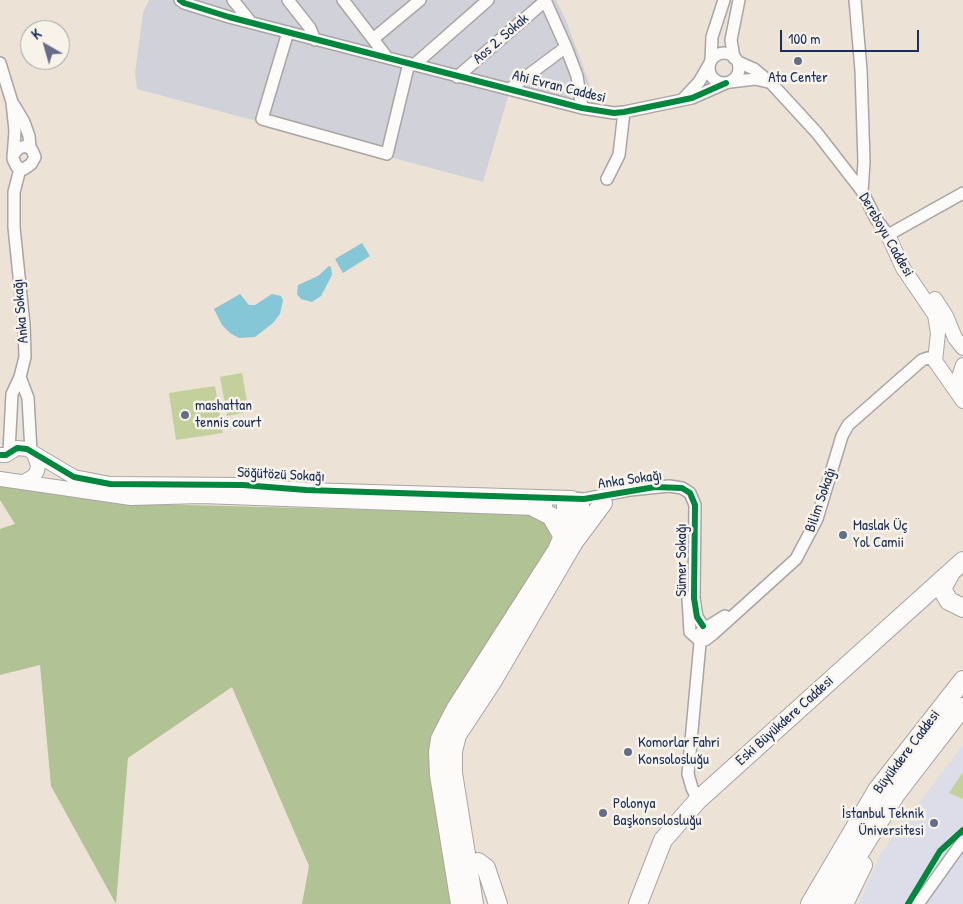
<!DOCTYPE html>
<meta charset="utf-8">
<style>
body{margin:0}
#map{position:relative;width:963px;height:904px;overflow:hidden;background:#ece2d6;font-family:"Patrick Hand",sans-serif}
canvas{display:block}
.north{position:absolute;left:20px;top:20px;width:50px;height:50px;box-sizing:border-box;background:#f7f3e8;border:1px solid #9fa5b1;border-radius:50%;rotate:322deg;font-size:14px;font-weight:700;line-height:20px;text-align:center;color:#1b2f5e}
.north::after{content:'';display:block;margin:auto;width:18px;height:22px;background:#646e88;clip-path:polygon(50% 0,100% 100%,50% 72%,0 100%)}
.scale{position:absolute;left:780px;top:30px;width:139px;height:22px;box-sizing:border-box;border:2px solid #1b2f5e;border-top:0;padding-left:6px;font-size:15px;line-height:18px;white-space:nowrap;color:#1b2f5e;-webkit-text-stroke:4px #f7f3e8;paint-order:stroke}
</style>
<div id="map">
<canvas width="963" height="904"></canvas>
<div class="north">K</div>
<div class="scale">100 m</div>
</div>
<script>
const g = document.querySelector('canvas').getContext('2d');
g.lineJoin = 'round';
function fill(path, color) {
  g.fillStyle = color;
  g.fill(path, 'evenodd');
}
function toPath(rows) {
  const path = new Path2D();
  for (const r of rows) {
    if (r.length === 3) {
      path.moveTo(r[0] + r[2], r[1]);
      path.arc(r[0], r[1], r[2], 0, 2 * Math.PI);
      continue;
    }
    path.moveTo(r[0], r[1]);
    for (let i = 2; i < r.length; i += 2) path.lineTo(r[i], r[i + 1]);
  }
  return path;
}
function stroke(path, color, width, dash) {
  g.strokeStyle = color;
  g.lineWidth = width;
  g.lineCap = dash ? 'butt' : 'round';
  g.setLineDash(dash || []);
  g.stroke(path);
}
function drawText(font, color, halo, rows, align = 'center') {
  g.font = font + ' "Patrick Hand",sans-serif';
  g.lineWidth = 5;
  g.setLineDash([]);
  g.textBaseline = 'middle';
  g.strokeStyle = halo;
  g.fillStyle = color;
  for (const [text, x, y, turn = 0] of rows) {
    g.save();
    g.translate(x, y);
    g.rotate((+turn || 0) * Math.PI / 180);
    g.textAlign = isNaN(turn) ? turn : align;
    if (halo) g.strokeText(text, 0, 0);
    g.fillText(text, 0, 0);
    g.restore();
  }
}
const built = toPath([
 [963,745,963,904,859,904,881,853]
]);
const industrial = toPath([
 [149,0,556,0,565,18,591,88,577,88,566,99,512,83,483,182,137,89,135,73,143,13]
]);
const green = toPath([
 [242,373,249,412,227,416,220,377],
 [215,386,223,433,176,440,169,393],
 [963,772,963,799,949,793]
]);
const forest = toPath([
 [0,484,112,503,531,514,542,517,551,532,551,542,547,550,449,706,453,904,302,904,309,866,232,687,128,758,116,904,51,786,40,665,0,675,0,529,15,524,0,500]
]);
const water = toPath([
 [362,243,370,256,343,273,335,259],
 [329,266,331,267,332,275,321,296,312,302,301,299,297,294,298,285,318,276],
 [240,294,249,305,255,305,272,294,281,296,283,300,280,314,273,323,255,337,239,338,230,333,222,325,214,309]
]);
const minor = toPath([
 [180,0,184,3,229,17,582,108,614,113,624,112,692,98,726,83],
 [233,0,249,20],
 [288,0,310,28,315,40],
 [343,0,386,56],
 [545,0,566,47,577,76,582,108],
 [855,0,861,70,864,162,862,191],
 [288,32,262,119,387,154,409,63],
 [373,39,420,0],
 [724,68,15],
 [734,58,731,40,739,0],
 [711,61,712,37,724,0],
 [738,62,754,69,772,84,817,133,862,191,876,219,888,235,963,193],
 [0,63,12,102,15,131,13,159,17,167,24,169,31,164,35,157,32,150,26,146,19,148,13,155],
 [414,65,488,0],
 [457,77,545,1],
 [730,82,755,79,768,82],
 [511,88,566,47],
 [682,100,699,82,710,63],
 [14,105,24,122,29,136,30,147],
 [607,179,619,155,624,112],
 [20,377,28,398,31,452],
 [9,451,12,394,20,377,25,357,24,325,14,227,14,192,20,169],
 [572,498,584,499,630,490,669,486,682,488,690,493,695,505,694,598,697,617,703,626],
 [688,598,690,632,699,640],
 [703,626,709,626,725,616],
 [699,640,705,640,713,634,796,559,817,519,842,436,848,425,922,360,928,358,935,361],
 [698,800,692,788,688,774,701,632],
 [918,904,963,841]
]);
const tertiary = toPath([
 [888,235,903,268,935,315,938,333,935,361,963,401],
 [935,299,946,316,955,338,963,348],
 [963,365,958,380,963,390],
 [0,455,6,455,17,448,27,449,74,477,110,484,243,485,306,490,572,498],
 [0,479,131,498,201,496,535,508,545,506],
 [24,482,34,476,37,471,38,465,34,454]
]);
const primary = toPath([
 [535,508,551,516,563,537],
 [577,534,581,516,580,505],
 [950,574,944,585,943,591,949,601,963,608],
 [478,862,486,868,498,904],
 [460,904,439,775,438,752,440,739,456,708,557,550,565,531,566,506],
 [474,904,453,773,453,751,457,735,492,682,574,542,603,503],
 [638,904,663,840,698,800,963,561],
 [810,904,877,790,963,680],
 [828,904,896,794,963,707],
 [844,904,863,865]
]);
const cycleway = toPath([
 [180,0,184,3,229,17,582,108,614,113,624,112,692,98,726,83],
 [0,455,6,455,17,448,27,449,74,477,110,484,243,485,306,490,584,499,655,487,682,488,690,493,695,505,694,598,697,617,703,626],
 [908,904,940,851,963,830]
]);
const markers = [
 [798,61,5,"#646e88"],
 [185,415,5,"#646e88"],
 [843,535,5,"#646e88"],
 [628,752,5,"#646e88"],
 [603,813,5,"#646e88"],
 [934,823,5,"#646e88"]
];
const streetNames = [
 ["Aos 2. Sokak",501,39,-41],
 ["Ahi Evran Caddesi",559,87,14],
 ["Dereboyu Caddesi",886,235,60],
 ["Anka Sokağı",21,311,-95],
 ["Söğütözü Sokağı",281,475,3],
 ["Anka Sokağı",630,480,-8],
 ["Bilim Sokağı",821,500,-71],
 ["Sümer Sokağı",682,560,-90],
 ["Eski Büyükdere Caddesi",785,721,-42],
 ["Büyükdere Caddesi",907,752,-53]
];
const poiNames = [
 ["Ata Center",798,78,"center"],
 ["mashattan",195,406],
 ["tennis court",195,423],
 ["Maslak Üç",853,526],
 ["Yol Camii",853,543],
 ["Komorlar Fahri",638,743],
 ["Konsolosluğu",638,760],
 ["Polonya",613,804],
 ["Başkonsolosluğu",613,821],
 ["İstanbul Teknik",924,814,"right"],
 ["Üniversitesi",924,831,"right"]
];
fill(built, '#dddde9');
fill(industrial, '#d1d1da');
fill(green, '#c3d09b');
fill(forest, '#b1c295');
fill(water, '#85c7d7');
stroke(minor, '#a8a5a4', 14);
stroke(tertiary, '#a8a5a4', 16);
stroke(primary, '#a8a5a4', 20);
stroke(minor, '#fcfbf9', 11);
stroke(tertiary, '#fcfbf9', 14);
stroke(primary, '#fcfbf9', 18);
stroke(cycleway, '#00873e', 6);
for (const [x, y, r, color] of markers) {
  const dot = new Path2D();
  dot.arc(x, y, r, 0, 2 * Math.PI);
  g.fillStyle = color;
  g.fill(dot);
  stroke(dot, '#f7f3e8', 2);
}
drawText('15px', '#1b2f5e', '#f7f3e8', streetNames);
drawText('15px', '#1b2f5e', '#f7f3e8', poiNames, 'left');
</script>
